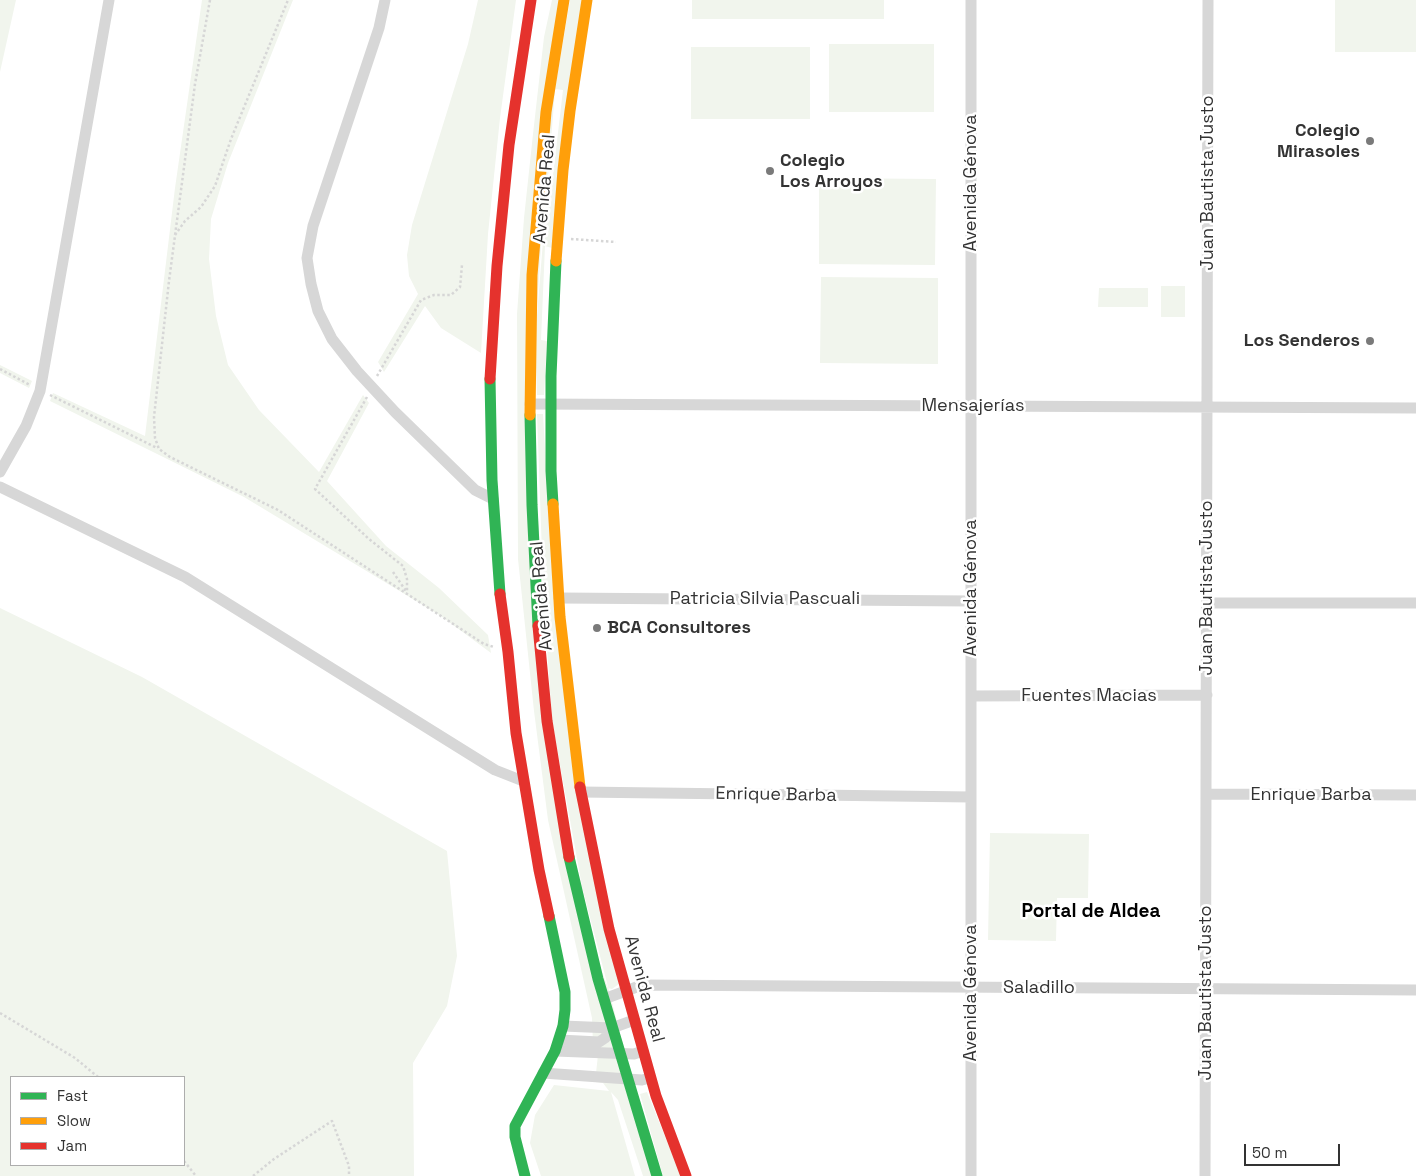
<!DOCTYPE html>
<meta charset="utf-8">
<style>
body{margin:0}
#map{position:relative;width:1416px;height:1176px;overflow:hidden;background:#fff;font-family:"Space Grotesk",sans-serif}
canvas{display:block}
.legend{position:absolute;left:10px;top:1076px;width:175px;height:90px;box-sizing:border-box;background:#fff;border:1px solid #adadad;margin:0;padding:6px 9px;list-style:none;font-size:15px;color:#333}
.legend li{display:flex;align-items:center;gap:10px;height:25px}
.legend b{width:25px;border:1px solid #adadad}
.scale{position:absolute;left:1244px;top:1144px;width:96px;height:22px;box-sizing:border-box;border:2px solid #333;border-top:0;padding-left:6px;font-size:15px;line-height:18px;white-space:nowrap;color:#333;-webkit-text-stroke:4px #fff;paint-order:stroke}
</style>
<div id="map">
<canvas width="1416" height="1176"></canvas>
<ul class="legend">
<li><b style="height:6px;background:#30b455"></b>Fast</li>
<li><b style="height:6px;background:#ff9f0a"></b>Slow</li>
<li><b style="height:6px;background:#e5322d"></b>Jam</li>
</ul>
<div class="scale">50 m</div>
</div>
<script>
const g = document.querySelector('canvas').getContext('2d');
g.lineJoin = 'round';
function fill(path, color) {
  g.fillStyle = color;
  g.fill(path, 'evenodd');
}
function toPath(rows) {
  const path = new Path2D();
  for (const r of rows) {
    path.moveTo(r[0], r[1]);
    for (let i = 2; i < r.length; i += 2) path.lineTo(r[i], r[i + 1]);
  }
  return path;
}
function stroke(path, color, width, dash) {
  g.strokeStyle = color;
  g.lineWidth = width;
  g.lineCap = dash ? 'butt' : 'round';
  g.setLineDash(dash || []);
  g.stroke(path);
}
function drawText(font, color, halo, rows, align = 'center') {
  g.font = font + ' "Space Grotesk",sans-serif';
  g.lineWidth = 5;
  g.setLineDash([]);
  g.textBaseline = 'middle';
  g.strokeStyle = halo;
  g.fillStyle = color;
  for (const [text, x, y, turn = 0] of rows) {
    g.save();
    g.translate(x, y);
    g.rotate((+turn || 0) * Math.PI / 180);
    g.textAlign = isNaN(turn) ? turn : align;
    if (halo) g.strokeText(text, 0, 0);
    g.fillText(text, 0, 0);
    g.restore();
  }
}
const green = toPath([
 [0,0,16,0,0,72],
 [202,0,293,0,228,163,211,219,209,259,216,316,228,365,259,410,319,472,363,395,369,403,327,481,386,546,439,588,488,635,491,653,441,616,244,497,50,401,53,393,145,436,175,188],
 [478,0,516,0,500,118,488,234,481,353,441,328,425,306,384,372,378,362,418,294,409,276,407,255,412,225,468,44],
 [552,0,564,0,561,15,530,404,557,790,657,1176,643,1176,618,1100,611,1092,635,1176,541,1176,530,1143,535,1115,554,1085,609,1091,603,1083,595,1082,598,1055,593,1045,592,1018,548,820,534,711,518,559,517,314,524,218,533,134,544,37],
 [570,0,583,0,552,248,545,246,541,340,547,341,544,395,537,395,535,340,545,184,552,184,563,90,555,89],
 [692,0,884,0,884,19,692,19],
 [1335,0,1416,0,1416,52,1335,52],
 [829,44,934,44,934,112,829,112],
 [691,47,810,47,810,119,691,119],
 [819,178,936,179,935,265,819,264],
 [821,277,938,278,938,364,820,363],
 [1161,286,1185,286,1185,317,1161,317],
 [1099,288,1148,288,1148,307,1098,307],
 [0,365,32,381,29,388,0,373],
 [537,414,543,414,554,606,619,984,612,989,608,988,593,947,547,693],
 [0,608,142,677,447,851,457,956,447,1006,413,1063,414,1176,0,1176],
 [184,1077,184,1165,11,1165,11,1077],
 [990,833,1089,834,1088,898,1057,898,1056,941,988,940],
 [647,1092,681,1176,663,1176,640,1094]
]);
const path = toPath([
 [210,0,195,84,169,281,154,417,155,438,159,449,170,457,278,510,484,644,494,647],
 [175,235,185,221,201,207,215,186,231,139,288,0],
 [571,239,616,242],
 [0,369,30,385],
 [377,376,421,300,434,295,451,295,460,287,462,265],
 [50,395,157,448],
 [367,397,315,489,369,539,403,566,407,579,407,592],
 [393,572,406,591],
 [0,1013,75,1058,98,1077],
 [184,1161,196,1176],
 [253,1176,274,1159,332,1121,349,1166,349,1176]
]);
const street = toPath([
 [385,0,379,28,313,226,307,258,311,284,318,311,332,339,357,371,395,412,475,490,493,499],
 [530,404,1416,408],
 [0,472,26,426,40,391,109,0],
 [0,487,185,577,495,770,523,781],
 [559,598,971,601],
 [1207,603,1416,603],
 [971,696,1207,695],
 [581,792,971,797],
 [1206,794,1416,795],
 [604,999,642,985,1416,990],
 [563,1026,612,1028,634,1020],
 [559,1040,599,1042,605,1038,612,1028],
 [555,1051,634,1054,643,1051],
 [543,1073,642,1080,650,1078],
 [971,1176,971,0],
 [1205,1176,1208,0]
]);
const fast = toPath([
 [490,379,492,480,500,594],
 [530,415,532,505,538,626],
 [553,504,551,471,551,376,556,261],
 [569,857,598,979,657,1176],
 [525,1176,515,1137,515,1126,555,1051,563,1026,565,1010,565,992,549,916]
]);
const slow = toPath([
 [556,261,563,170,570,111,587,0],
 [530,415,532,275,546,112,564,0],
 [553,504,560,617,580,787]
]);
const jam = toPath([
 [490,379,497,266,509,145,531,0],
 [500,594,508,652,516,733,539,870,549,916],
 [538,626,547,721,569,857],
 [580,787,609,929,656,1096,686,1176]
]);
const markers = [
 [1370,141,5,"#7a7a7a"],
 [770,171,5,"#7a7a7a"],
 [1370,341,5,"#7a7a7a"],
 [597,628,5,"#7a7a7a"]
];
const poiNames = [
 ["Colegio",1360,131],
 ["Mirasoles",1360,152],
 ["Colegio",780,161,"left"],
 ["Los Arroyos",780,182,"left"],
 ["Los Senderos",1360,341],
 ["BCA Consultores",607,628,"left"]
];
const streetNames = [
 ["Avenida Génova",971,183,-90],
 ["Juan Bautista Justo",1208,183,-90],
 ["Avenida Real",545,189,-85],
 ["Mensajerías",973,406],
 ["Avenida Génova",971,588,-90],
 ["Juan Bautista Justo",1207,588,-90],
 ["Avenida Real",542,596,-95],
 ["Patricia Silvia Pascuali",765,599],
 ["Fuentes Macias",1089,696],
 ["Enrique Barba",776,795,1],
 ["Enrique Barba",1311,795],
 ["Saladillo",1039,988],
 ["Avenida Real",644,989,75],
 ["Avenida Génova",971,993,-90],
 ["Juan Bautista Justo",1206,993,-90]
];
const neighbourhoodNames = [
 ["Portal de Aldea",1091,912]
];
fill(green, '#f1f5ed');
stroke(path, '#d6d6d6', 2.5, [2.5, 2.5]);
stroke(street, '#d7d7d7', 11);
stroke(fast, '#30b455', 11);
stroke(slow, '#ff9f0a', 11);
stroke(jam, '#e5322d', 11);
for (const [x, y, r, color] of markers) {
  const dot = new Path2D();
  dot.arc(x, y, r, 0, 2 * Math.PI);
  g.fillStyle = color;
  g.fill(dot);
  stroke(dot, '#fff', 2);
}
drawText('bold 18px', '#333', '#fff', poiNames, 'right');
drawText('18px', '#333', '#fff', streetNames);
drawText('bold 19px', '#000', '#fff', neighbourhoodNames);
</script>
